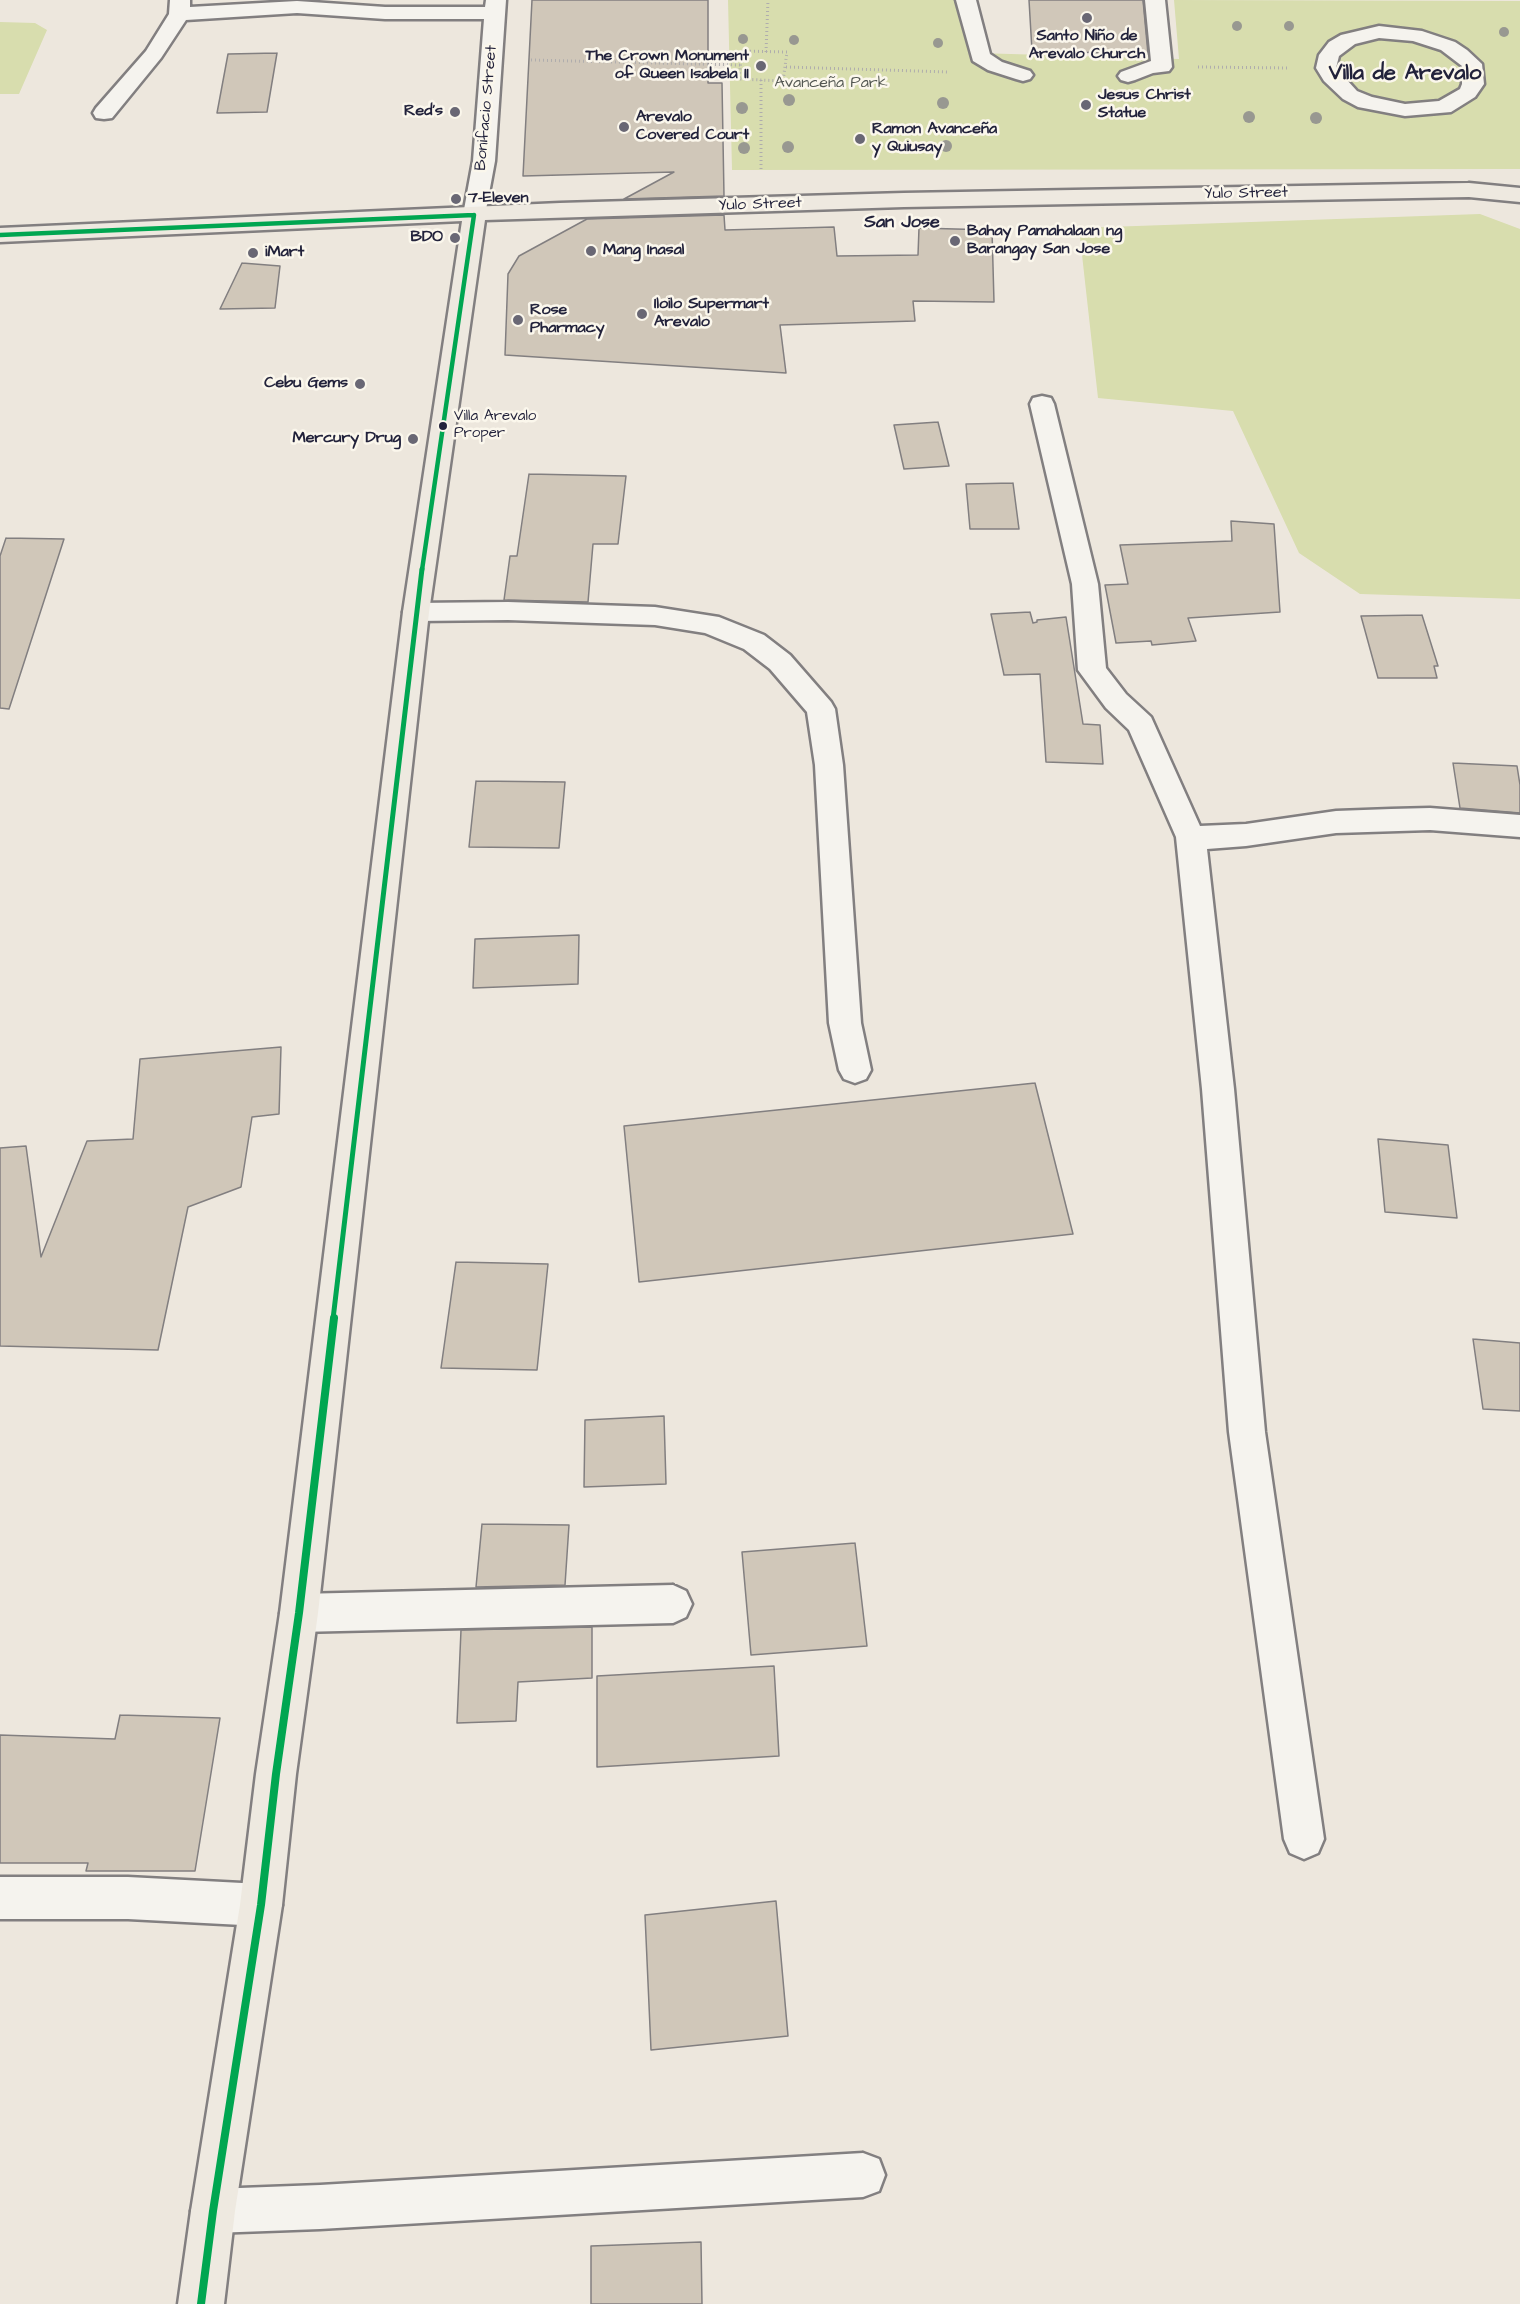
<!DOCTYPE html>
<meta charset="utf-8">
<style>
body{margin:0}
canvas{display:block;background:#ede7dd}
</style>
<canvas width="1520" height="2304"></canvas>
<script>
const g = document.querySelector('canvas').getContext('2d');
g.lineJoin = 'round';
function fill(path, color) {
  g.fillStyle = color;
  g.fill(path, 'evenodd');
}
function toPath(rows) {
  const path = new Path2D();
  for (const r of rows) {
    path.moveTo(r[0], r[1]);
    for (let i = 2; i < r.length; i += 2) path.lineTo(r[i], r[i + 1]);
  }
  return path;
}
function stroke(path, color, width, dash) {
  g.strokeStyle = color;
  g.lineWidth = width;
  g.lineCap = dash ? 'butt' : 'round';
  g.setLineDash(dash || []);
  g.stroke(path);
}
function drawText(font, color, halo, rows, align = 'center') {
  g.font = font + ' "Architects Daughter",sans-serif';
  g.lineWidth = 5;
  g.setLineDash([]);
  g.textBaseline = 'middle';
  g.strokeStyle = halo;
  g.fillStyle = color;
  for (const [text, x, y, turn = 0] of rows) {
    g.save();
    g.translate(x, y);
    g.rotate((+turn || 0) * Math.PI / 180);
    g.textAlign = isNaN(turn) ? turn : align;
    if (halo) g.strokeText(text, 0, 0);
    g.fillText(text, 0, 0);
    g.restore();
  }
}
const green = toPath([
 [728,0,971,0,977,53,1179,59,1174,0,1520,1,1520,169,732,170],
 [0,22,35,23,47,30,19,94,0,94],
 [1480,214,1520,229,1520,599,1360,594,1299,553,1233,411,1098,398,1079,228]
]);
const building = toPath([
 [532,0,708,0,708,83,722,83,724,196,624,199,674,172,523,176,532,0],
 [1029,0,1143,0,1148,54,1032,51,1029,0],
 [277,53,267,112,217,113,228,54,277,53],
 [724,215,725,230,834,227,837,256,918,255,919,228,992,230,994,302,913,301,915,321,780,325,786,373,505,355,508,274,519,256,587,219,724,215],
 [242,263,280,266,275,308,220,309,242,263],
 [938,422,949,466,904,469,894,425,938,422],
 [529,474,626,476,618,544,593,544,588,602,504,600,510,556,517,556,529,474],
 [1013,483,1019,529,970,529,966,484,1013,483],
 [1231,521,1274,524,1280,612,1188,618,1196,641,1152,645,1151,641,1116,643,1105,585,1128,584,1120,545,1232,541,1231,521],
 [6,538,64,539,9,709,0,708,0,556,6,538],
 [1030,612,1033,623,1037,622,1037,620,1066,617,1083,724,1100,725,1103,764,1046,762,1040,674,1004,675,991,614,1030,612],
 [1422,615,1438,666,1434,666,1437,678,1378,678,1361,616,1422,615],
 [1453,763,1517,766,1520,785,1520,813,1460,808,1453,763],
 [476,781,565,782,559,848,469,847,476,781],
 [579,935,578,984,473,988,475,939,579,935],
 [281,1047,279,1114,252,1117,241,1187,188,1207,158,1350,0,1346,0,1148,26,1146,41,1257,87,1141,133,1139,140,1059,281,1047],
 [1035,1083,1073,1234,639,1282,624,1126,1035,1083],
 [1378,1139,1448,1145,1457,1218,1385,1212,1378,1139],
 [456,1262,548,1264,537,1370,441,1368,456,1262],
 [1473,1339,1520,1343,1520,1411,1483,1409,1473,1339],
 [664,1416,666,1484,584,1487,585,1420,664,1416],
 [482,1524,569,1525,565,1585,476,1587,482,1524],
 [855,1543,867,1646,751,1655,742,1552,855,1543],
 [592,1627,592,1678,518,1682,516,1721,457,1723,461,1630,592,1627],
 [774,1666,779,1756,597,1767,597,1676,774,1666],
 [120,1715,220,1718,195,1871,86,1871,88,1863,0,1863,0,1735,115,1739,120,1715],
 [776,1901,788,2036,651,2050,645,1915,776,1901],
 [701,2242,702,2304,591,2304,591,2246,701,2242]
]);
const path = toPath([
 [742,51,787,52,783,81,739,79,742,51],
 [766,52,768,0],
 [531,60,740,65],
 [786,67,948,72],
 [1198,67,1290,68],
 [761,80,761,169]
]);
const minor = toPath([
 [170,0,190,0,190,7,297,1,385,7,485,7,486,0,506,0,495,161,485,215,482,220,474,222,466,220,463,215,473,161,484,19,385,19,297,13,186,20,161,58,112,118,104,119,96,118,93,113,96,108,146,51,169,14,170,0],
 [956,0,976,0,990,54,1002,62,1030,71,1033,75,1030,79,1023,81,1016,79,988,70,973,61,956,0],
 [1145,0,1165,0,1172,67,1169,71,1153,73,1135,80,1128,82,1121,80,1118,76,1121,72,1151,61,1145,0],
 [1379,26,1422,31,1455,42,1467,50,1482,64,1484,84,1475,97,1451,112,1405,116,1358,107,1343,99,1324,81,1316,68,1319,55,1329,42,1341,35,1379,26],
 [1379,38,1413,41,1441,50,1462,66,1462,84,1460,89,1439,101,1405,104,1372,97,1357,91,1336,68,1339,56,1355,44,1379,38],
 [1042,396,1051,398,1054,404,1098,584,1106,668,1126,694,1151,717,1200,826,1246,824,1336,811,1391,809,1430,808,1520,815,1520,837,1430,830,1336,833,1246,846,1207,849,1234,1089,1265,1432,1324,1839,1318,1853,1304,1859,1290,1853,1284,1839,1229,1432,1202,1089,1176,837,1129,730,1106,708,1078,670,1072,584,1030,404,1033,398,1042,396],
 [508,602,655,607,719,617,764,635,790,655,831,702,835,709,843,765,861,1023,871,1070,866,1079,855,1083,844,1079,839,1070,829,1023,815,765,807,712,770,669,744,649,705,633,655,625,508,620,416,621,406,619,403,612,406,605,416,603,508,602],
 [673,1585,686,1591,692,1604,686,1617,673,1623,299,1632,286,1626,280,1613,286,1600,299,1594,673,1585],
 [0,1877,128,1877,261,1884,276,1890,282,1905,276,1920,261,1926,128,1919,0,1919,0,1877],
 [863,2153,879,2159,885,2175,879,2191,863,2197,320,2229,213,2233,197,2227,191,2211,197,2195,213,2189,320,2185,863,2153]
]);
const major = toPath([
 [1469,183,1520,188,1520,202,1469,197,904,207,485,220,429,612,318,1613,296,1774,282,1905,235,2211,224,2304,178,2304,191,2211,240,1905,256,1774,280,1613,403,612,462,221,0,242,0,228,560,203,904,193,1469,183]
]);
const bus1Far2 = toPath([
 [0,235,474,215],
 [422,570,474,215]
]);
const bus1Far1 = toPath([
 [333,1319,422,569]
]);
const bus1 = toPath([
 [201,2304,213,2211,261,1905,276,1774,299,1613,334,1318]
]);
const trees = [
 [1237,26,5],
 [1289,26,5],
 [1504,32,5],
 [743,39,5],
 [794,40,5],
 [938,43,5],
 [789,100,6],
 [943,103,6],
 [742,108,6],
 [1249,117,6],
 [1316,118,6],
 [946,146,6],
 [788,147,6],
 [744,148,6]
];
const markers = [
 [1087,18,6,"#696774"],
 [761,66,6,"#696774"],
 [1086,105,6,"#696774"],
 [455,112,6,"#696774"],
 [624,127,6,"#696774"],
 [860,139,6,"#696774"],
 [456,199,6,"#696774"],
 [455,238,6,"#696774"],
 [955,241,6,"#696774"],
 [591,251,6,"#696774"],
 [253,253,6,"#696774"],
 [642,314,6,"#696774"],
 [518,320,6,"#696774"],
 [360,384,6,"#696774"],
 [443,426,5,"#22223b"],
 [413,439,6,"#696774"]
];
const farBusnames = [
 ["Villa Arevalo",454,417],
 ["Proper",454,434]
];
const farPoinames = [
 ["Santo Niño de",1087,37,"center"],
 ["Arevalo Church",1087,55,"center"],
 ["The Crown Monument",749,57,"right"],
 ["of Queen Isabela II",749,75,"right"],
 ["Jesus Christ",1098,96],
 ["Statue",1098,114],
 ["Red's",443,112,"right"],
 ["Arevalo",636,118],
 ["Covered Court",636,136],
 ["Ramon Avanceña",872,130],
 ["y Quiusay",872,148],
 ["7-Eleven",468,199],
 ["Bahay Pamahalaan ng",967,232],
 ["Barangay San Jose",967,250],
 ["BDO",443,238,"right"],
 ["Mang Inasal",603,251],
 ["iMart",265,253],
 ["Iloilo Supermart",654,305],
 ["Arevalo",654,323],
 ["Rose",530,311],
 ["Pharmacy",530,329],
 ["Cebu Gems",348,384,"right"],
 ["Mercury Drug",401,439,"right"]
];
const farParknames = [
 ["Avanceña Park",831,84]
];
const farStreetnames = [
 ["Bonifacio Street",487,108,-85],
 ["Yulo Street",1246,194,-1],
 ["Yulo Street",760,205,-2]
];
const farQuarternames = [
 ["San Jose",902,223]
];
const farDistrictnames = [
 ["Villa de Arevalo",1405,74]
];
fill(green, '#d8ddae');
fill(building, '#d0c7b9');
stroke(building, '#827f80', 1.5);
stroke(minor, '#827f80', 5);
stroke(major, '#827f80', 5);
stroke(path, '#afadad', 3, [1, 3]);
fill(minor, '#f5f3ee');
fill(major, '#eee9e0');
stroke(bus1Far2, '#00a651', 4.5);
stroke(bus1Far1, '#00a651', 5);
stroke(bus1, '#00a651', 8);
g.fillStyle = '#989891';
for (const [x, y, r] of trees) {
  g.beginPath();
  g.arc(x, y, r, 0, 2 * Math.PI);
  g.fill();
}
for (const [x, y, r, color] of markers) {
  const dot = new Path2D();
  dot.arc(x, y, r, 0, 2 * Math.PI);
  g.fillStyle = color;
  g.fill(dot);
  stroke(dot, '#fbf7ec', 2);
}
drawText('15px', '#22223b', '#fbf7ec', farBusnames, 'left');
drawText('bold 16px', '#22223b', '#fbf7ec', farPoinames, 'left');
drawText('16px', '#535752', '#fbf7ec', farParknames);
drawText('16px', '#22223b', '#fbf7ec', farStreetnames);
drawText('bold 18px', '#22223b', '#fbf7ec', farQuarternames);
drawText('bold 22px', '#22223b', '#fbf7ec', farDistrictnames);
</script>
